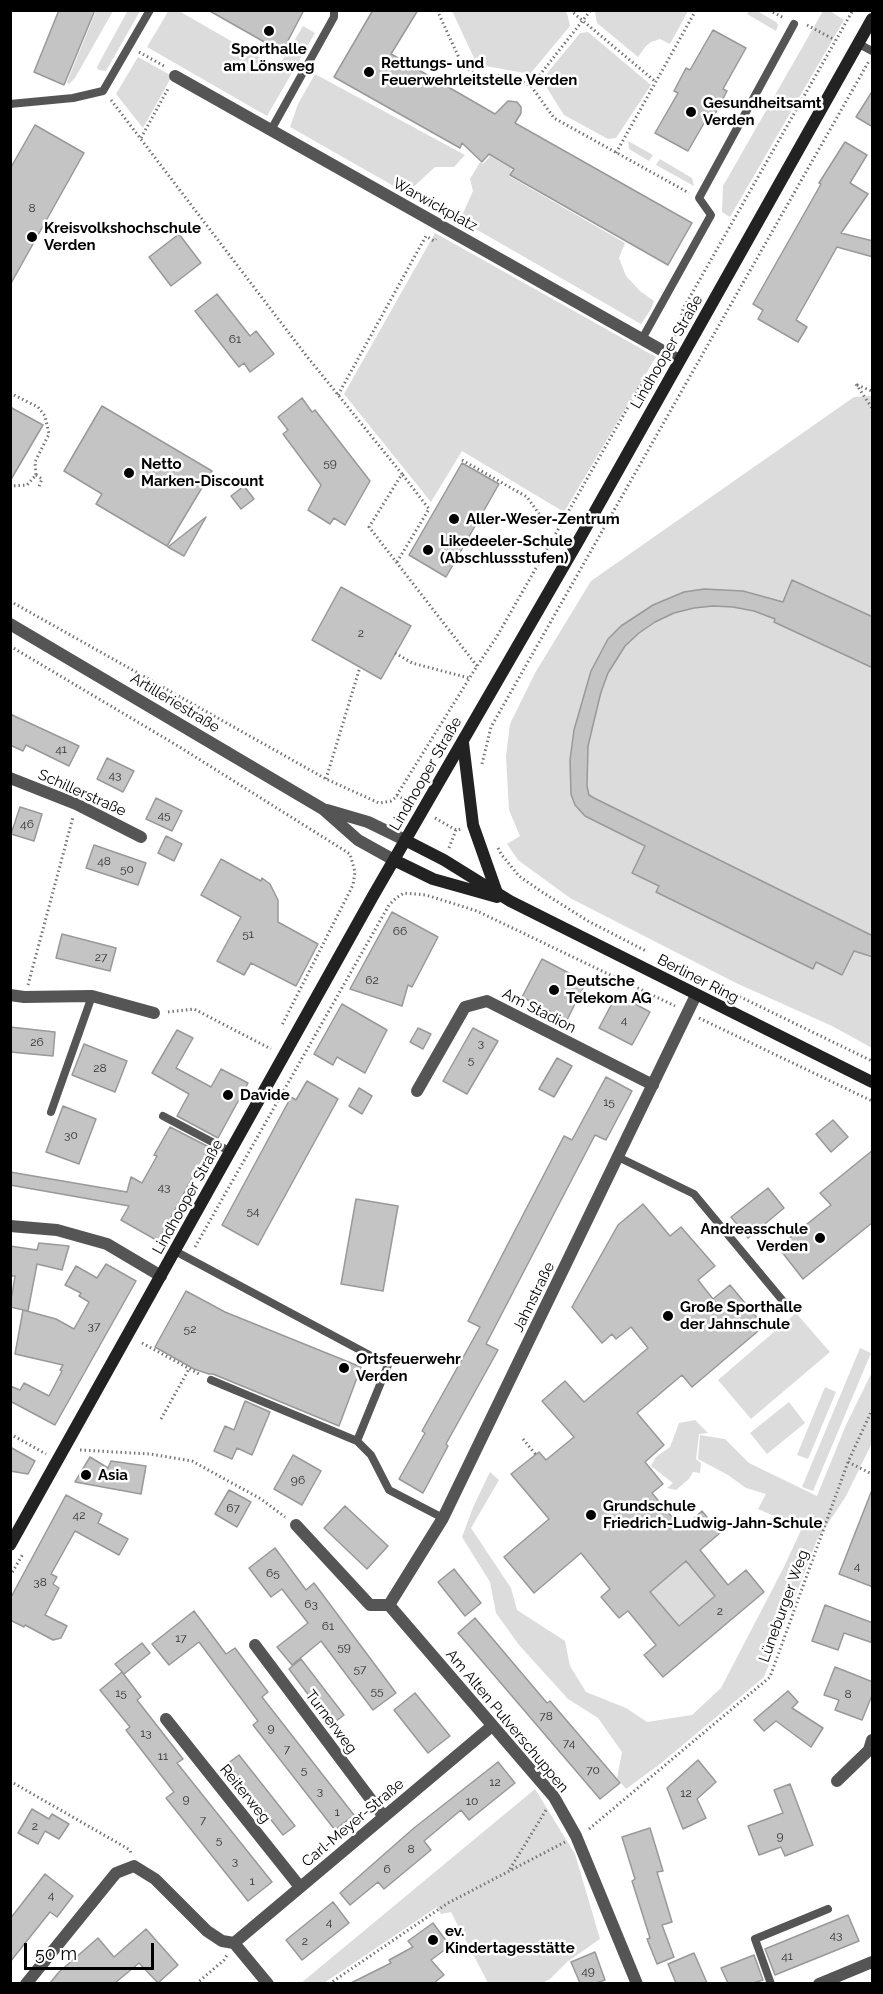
<!DOCTYPE html>
<meta charset="utf-8">
<style>
body{margin:0}
#map{position:relative;width:883px;height:1994px;overflow:hidden;background:#fff;font-family:Raleway,sans-serif}
canvas{display:block}
.frame{position:absolute;inset:0;border:12px solid #000;pointer-events:none}
.scale{position:absolute;left:24px;top:1943px;width:130px;height:27px;box-sizing:border-box;border:3px solid #000;border-top:0;padding-left:8px;font-size:18px;line-height:21px;white-space:nowrap;color:#000;-webkit-text-stroke:4px #fff;paint-order:stroke}
</style>
<div id="map">
<canvas width="883" height="1994"></canvas>
<div class="frame"></div>
<div class="scale">50 m</div>
</div>
<script>
const g = document.querySelector('canvas').getContext('2d');
g.lineJoin = 'round';
function fill(path, color) {
  g.fillStyle = color;
  g.fill(path, 'evenodd');
}
function toPath(rows) {
  const path = new Path2D();
  for (const r of rows) {
    path.moveTo(r[0], r[1]);
    for (let i = 2; i < r.length; i += 2) path.lineTo(r[i], r[i + 1]);
  }
  return path;
}
function stroke(path, color, width, dash) {
  g.strokeStyle = color;
  g.lineWidth = width;
  g.lineCap = dash ? 'butt' : 'round';
  g.setLineDash(dash || []);
  g.stroke(path);
}
function drawText(font, color, halo, rows, align = 'center') {
  g.font = font + ' Raleway,sans-serif';
  g.lineWidth = 5;
  g.setLineDash([]);
  g.textBaseline = 'middle';
  g.strokeStyle = halo;
  g.fillStyle = color;
  for (const [text, x, y, turn = 0] of rows) {
    g.save();
    g.translate(x, y);
    g.rotate((+turn || 0) * Math.PI / 180);
    g.textAlign = isNaN(turn) ? turn : align;
    if (halo) g.strokeText(text, 0, 0);
    g.fillText(text, 0, 0);
    g.restore();
  }
}
const green = toPath([
 [128,10,140,11,106,71,99,70,97,68,98,65],
 [169,10,179,11,278,68,303,26,315,33,267,116,147,47],
 [597,10,688,10,688,11,670,44,660,39,651,42,646,46,638,57,597,23,595,12],
 [96,11,113,11,75,78,69,84,67,82],
 [452,11,564,11,567,13,570,26,530,74,480,65,475,60],
 [749,11,757,11,776,22,778,25,776,31,747,14],
 [823,11,830,11,844,20,730,217,722,212,723,186],
 [588,32,651,85,616,138,608,139,564,115,547,88,540,82,580,33],
 [138,57,172,76,143,128,116,94],
 [315,74,465,155,454,167,435,167,408,192,399,189,290,127,298,104],
 [628,141,653,155,649,161,629,149],
 [490,156,512,169,509,176,625,243,619,258,626,276,640,291,654,301,651,309,641,324,460,220,473,191,470,179,480,162,483,164],
 [660,159,692,178,694,186,656,165],
 [435,233,656,357,564,512,462,451,431,502,344,394],
 [872,396,872,1048,832,1026,736,983,570,898,518,860,507,844,520,836,509,810,506,756,510,724,535,673,591,581,854,397],
 [796,1313,830,1352,751,1419,718,1380],
 [860,1348,871,1353,813,1491,802,1487],
 [872,1372,872,1443,846,1496,817,1540,764,1677,660,1764,626,1789,617,1778,622,1752,598,1718,568,1699,519,1645,496,1613,490,1582,462,1537,474,1505,490,1472,499,1480,471,1528,511,1588,517,1610,565,1641,570,1666,586,1692,626,1708,647,1722,692,1715,721,1688,783,1569,802,1528,758,1509,766,1494,746,1488,728,1475,698,1459,700,1435,725,1439,749,1463,817,1496,846,1425],
 [825,1387,836,1392,808,1459,797,1455],
 [789,1402,805,1423,767,1454,750,1433],
 [695,1420,708,1433,699,1434,696,1459,701,1463,700,1473,693,1472,689,1479,676,1490,667,1488,673,1483,651,1466,656,1457,670,1447,679,1423],
 [686,1561,715,1596,679,1626,650,1592],
 [535,1789,575,1854,600,1939,567,1962,550,1979,542,1983,488,1983,451,1912,441,1914,437,1907,324,1983,301,1983]
]);
const building = toPath([
 [59,10,95,10,64,85,34,72,59,10],
 [208,10,304,10,282,52,208,10],
 [373,10,418,10,391,54,495,114,508,101,517,102,521,107,521,113,515,123,692,223,668,265,510,175,514,169,489,154,482,162,462,143,460,148,334,77,373,10],
 [713,30,746,48,723,89,727,91,715,114,711,111,688,151,655,133,678,93,674,91,686,68,690,70,713,30],
 [873,90,873,127,856,117,873,90],
 [35,125,84,153,10,285,10,169,35,125],
 [845,142,867,155,850,183,868,194,841,233,873,241,873,257,837,247,796,320,807,327,798,342,758,319,763,310,753,304,821,184,819,183,845,142],
 [179,234,201,263,171,286,149,257,179,234],
 [217,294,250,336,256,331,274,354,250,372,244,363,239,367,195,311,217,294],
 [302,398,312,412,315,410,370,481,345,525,334,518,330,524,308,510,321,485,283,434,288,430,278,417,302,398],
 [102,406,212,471,167,546,96,504,102,494,64,471,102,406],
 [10,407,43,425,10,481,10,407],
 [462,463,499,484,446,577,409,555,462,463],
 [244,486,254,499,241,509,231,496,244,486],
 [206,517,184,556,168,547,206,517],
 [792,580,873,617,873,668,774,622,775,619,754,611,733,607,713,606,694,608,674,613,655,622,639,633,625,646,608,673,601,692,588,746,587,786,589,795,594,798,873,936,873,957,854,951,842,975,816,962,813,969,656,892,659,886,632,873,645,846,585,816,575,805,571,794,570,760,574,730,591,671,608,639,621,626,653,605,684,592,704,589,743,591,783,602,792,580],
 [341,587,411,626,381,679,312,640,341,587],
 [10,714,79,746,69,766,26,745,23,751,10,745,10,714],
 [107,758,134,771,123,792,97,779,107,758],
 [156,798,182,811,172,831,146,819,156,798],
 [20,807,42,814,34,841,11,834,20,807],
 [166,836,182,844,174,861,158,853,166,836],
 [94,845,146,863,138,885,86,868,94,845],
 [221,859,261,881,262,878,270,884,278,900,278,922,318,944,296,986,251,963,244,975,217,961,241,917,201,895,221,859],
 [392,912,438,937,412,987,408,985,402,1006,350,989,392,912],
 [62,934,116,948,110,971,56,958,62,934],
 [542,959,586,982,567,1020,522,997,542,959],
 [617,994,650,1012,632,1045,599,1028,617,994],
 [342,1004,387,1030,365,1073,337,1057,333,1065,314,1054,342,1004],
 [10,1027,55,1032,53,1056,10,1052,10,1027],
 [418,1028,431,1034,423,1049,410,1042,418,1028],
 [473,1028,498,1041,467,1094,443,1081,473,1028],
 [177,1030,193,1038,176,1068,211,1087,221,1069,248,1083,218,1138,177,1116,189,1094,152,1073,177,1030],
 [84,1044,127,1061,115,1092,72,1075,84,1044],
 [557,1058,572,1066,554,1097,539,1089,557,1058],
 [606,1077,632,1091,606,1140,595,1135,486,1344,498,1350,446,1444,448,1446,423,1493,399,1479,425,1433,422,1431,480,1327,468,1321,564,1136,572,1140,606,1077],
 [307,1081,338,1099,258,1245,222,1225,291,1097,296,1100,307,1081],
 [359,1088,372,1096,362,1114,349,1106,359,1088],
 [63,1106,96,1119,79,1164,46,1152,63,1106],
 [833,1120,848,1137,831,1152,816,1134,833,1120],
 [170,1127,211,1148,199,1170,197,1169,158,1241,121,1220,129,1206,10,1185,10,1172,127,1192,131,1177,142,1183,157,1156,154,1155,170,1127],
 [873,1150,873,1222,803,1279,778,1247,831,1205,820,1193,873,1150],
 [768,1188,784,1208,748,1238,731,1217,768,1188],
 [356,1199,398,1206,383,1291,341,1284,356,1199],
 [643,1204,670,1236,681,1227,715,1266,698,1280,713,1299,730,1285,764,1326,692,1387,682,1375,637,1413,664,1445,645,1462,663,1484,652,1493,682,1529,702,1511,720,1533,700,1550,728,1585,746,1570,764,1592,663,1677,644,1655,656,1645,628,1611,619,1618,601,1597,610,1589,581,1553,534,1593,504,1557,549,1519,511,1474,539,1452,546,1460,574,1437,542,1401,565,1381,584,1402,648,1348,631,1327,616,1339,612,1334,602,1343,572,1307,618,1225,643,1204],
 [686,1561,715,1596,679,1626,650,1592,686,1561],
 [39,1243,69,1246,62,1270,37,1264,28,1311,10,1307,15,1276,10,1276,10,1246,37,1250,39,1243],
 [106,1264,136,1281,55,1425,10,1401,10,1386,20,1390,24,1383,49,1396,62,1371,60,1370,63,1365,15,1354,23,1310,56,1319,74,1329,89,1302,79,1296,81,1293,65,1285,76,1266,97,1278,106,1264],
 [186,1291,225,1312,361,1367,339,1426,213,1374,209,1374,194,1369,155,1347,186,1291],
 [245,1401,270,1412,252,1455,237,1448,232,1459,214,1451,225,1426,234,1430,245,1401],
 [10,1447,35,1461,28,1474,10,1471,10,1447],
 [293,1455,321,1471,302,1505,274,1489,293,1455],
 [90,1457,108,1468,111,1461,146,1466,141,1494,75,1482,90,1457],
 [229,1490,251,1502,237,1527,215,1514,229,1490],
 [872,1490,873,1490,873,1587,839,1574,872,1490],
 [66,1495,102,1514,98,1523,128,1539,119,1555,75,1531,51,1574,57,1577,53,1584,59,1588,45,1615,67,1626,61,1638,53,1640,25,1625,24,1627,10,1620,10,1599,66,1495],
 [345,1506,388,1546,367,1569,324,1528,345,1506],
 [275,1548,306,1590,314,1583,396,1693,373,1710,321,1641,292,1665,277,1647,308,1623,282,1589,271,1597,249,1568,275,1548],
 [454,1569,481,1603,465,1616,438,1582,454,1569],
 [825,1605,873,1623,873,1643,844,1633,838,1650,812,1641,825,1605],
 [194,1611,226,1654,235,1648,268,1692,262,1697,354,1815,335,1830,253,1725,258,1721,199,1642,169,1665,152,1644,194,1611],
 [475,1618,547,1703,550,1701,620,1783,600,1799,458,1633,475,1618],
 [142,1643,150,1653,124,1674,115,1664,142,1643],
 [301,1659,344,1715,331,1725,289,1669,301,1659],
 [835,1667,873,1682,873,1693,862,1720,835,1710,839,1700,824,1695,835,1667],
 [122,1672,141,1697,137,1700,183,1759,177,1763,272,1882,248,1901,166,1798,174,1792,126,1730,130,1727,100,1690,122,1672],
 [788,1691,798,1702,792,1708,823,1728,811,1747,776,1721,764,1731,754,1720,788,1691],
 [415,1693,450,1736,428,1753,394,1710,415,1693],
 [239,1755,295,1826,283,1835,227,1764,239,1755],
 [698,1760,716,1782,697,1799,706,1818,683,1829,667,1788,698,1760],
 [498,1762,515,1783,469,1820,461,1810,424,1841,431,1850,384,1889,378,1882,350,1905,340,1893,414,1828,498,1762],
 [790,1784,813,1845,785,1856,781,1847,759,1855,748,1826,783,1813,774,1790,790,1784],
 [32,1809,49,1819,52,1814,69,1824,59,1839,45,1831,38,1844,18,1833,32,1809],
 [650,1828,663,1871,657,1872,672,1922,662,1925,674,1957,657,1964,647,1939,650,1938,632,1881,635,1879,622,1837,650,1828],
 [45,1874,73,1896,57,1917,50,1912,10,1962,10,1919,45,1874],
 [333,1902,349,1923,302,1960,286,1940,333,1902],
 [848,1915,859,1941,775,1975,765,1949,848,1915],
 [433,1923,450,1946,431,1960,444,1975,434,1983,351,1983,391,1963,389,1960,413,1947,408,1941,433,1923],
 [146,1929,178,1965,158,1983,139,1963,115,1983,50,1983,59,1972,98,1938,114,1957,146,1929],
 [595,1952,605,1980,596,1983,580,1983,571,1962,595,1952],
 [694,1953,707,1983,676,1983,668,1964,694,1953],
 [754,1955,763,1980,753,1983,728,1983,721,1968,754,1955]
]);
const path = toPath([
 [437,10,460,60,471,72,483,76,511,75,523,82,531,86,554,118,689,193],
 [570,10,656,82],
 [769,10,784,18],
 [807,25,835,40],
 [139,52,164,66],
 [531,86,591,10],
 [111,100,305,354,402,474,369,527,477,666],
 [141,138,169,87],
 [616,153,696,10],
 [672,340,680,325,683,309,853,10],
 [856,384,872,408],
 [857,385,872,391],
 [10,393,38,407,45,416,49,434,35,462,36,475,27,485,10,486],
 [338,395,426,236,434,241,436,239],
 [462,460,527,497,540,515],
 [36,475,42,479,38,489],
 [397,562,429,509,402,474],
 [10,601,326,779,379,803,391,801,395,798,477,666,496,638,639,388,652,374,658,364],
 [10,646,178,746,350,854,355,872,353,885,282,1025],
 [395,653,412,663,469,678],
 [482,764,491,727,869,61],
 [326,779,360,667],
 [397,795,411,804],
 [435,818,456,830,461,829],
 [449,848,456,830],
 [498,848,501,854,519,876,542,892,588,921,646,951],
 [687,971,872,1061],
 [28,985,73,817],
 [168,1012,194,1009,271,1049],
 [699,1018,872,1101],
 [195,1247,389,905,396,898,404,893,426,895,477,911,675,1006],
 [142,1343,201,1375],
 [161,1419,189,1369],
 [10,1434,46,1454],
 [523,1439,536,1455],
 [80,1450,150,1454,192,1461,261,1499,285,1517],
 [848,1462,872,1474],
 [10,1576,23,1554],
 [10,1781,130,1850,131,1854],
 [589,1829,770,1677,848,1462,872,1410],
 [510,1869,546,1810],
 [196,1984,224,1960,227,1955],
 [329,1984,448,1903,565,1842]
]);
const lane = toPath([
 [859,44,872,51],
 [10,104,73,98,103,91,150,10],
 [271,130,334,17,334,10],
 [642,339,711,215,699,198,794,24],
 [51,1112,92,996],
 [163,1116,231,1152],
 [618,1157,694,1194,783,1301],
 [175,1251,388,1365,357,1441,371,1455,389,1490,443,1518],
 [211,1380,357,1441],
 [771,1984,755,1939,828,1909]
]);
const street = toPath([
 [175,76,679,360],
 [10,624,323,809,358,840,394,860],
 [10,778,76,804,141,837],
 [327,810,368,822,405,840],
 [10,995,24,997,92,996,154,1013],
 [417,1091,465,1007,487,1001,653,1085],
 [10,1226,57,1230,107,1244,161,1276],
 [296,1525,370,1605,389,1605,554,1797,576,1836,637,1984],
 [389,1605,443,1518,696,995],
 [255,1645,384,1817],
 [166,1719,300,1887],
 [837,1781,869,1750,872,1740],
 [234,1943,492,1726],
 [26,1984,116,1873,134,1866,155,1879,207,1931,222,1941,234,1943,268,1984],
 [819,1984,872,1962]
]);
const secondary = toPath([
 [463,743,473,825,497,893],
 [405,840,444,860,510,901,872,1082],
 [394,860,433,879,497,897],
 [10,1545,373,896,580,538,872,19]
]);
const markers = [
 [269,31,6,"#000"],
 [369,72,6,"#000"],
 [691,112,6,"#000"],
 [32,237,6,"#000"],
 [129,473,6,"#000"],
 [454,519,6,"#000"],
 [428,550,6,"#000"],
 [554,990,6,"#000"],
 [228,1095,6,"#000"],
 [820,1238,6,"#000"],
 [668,1316,6,"#000"],
 [344,1368,6,"#000"],
 [86,1475,6,"#000"],
 [591,1515,6,"#000"],
 [433,1940,6,"#000"]
];
const numberNames = [
 ["8",32,208],
 ["61",235,339],
 ["59",330,463],
 ["2",361,633],
 ["41",61,749],
 ["43",115,775],
 ["45",164,815],
 ["46",27,824],
 ["48",104,861],
 ["50",127,869],
 ["66",400,931],
 ["51",248,934],
 ["27",101,957],
 ["62",372,980],
 ["4",624,1020],
 ["26",37,1042],
 ["3",481,1043],
 ["5",471,1060],
 ["28",100,1068],
 ["15",609,1102],
 ["30",71,1135],
 ["43",164,1187],
 ["54",253,1211],
 ["37",94,1326],
 ["52",190,1329],
 ["96",298,1480],
 ["67",233,1508],
 ["42",79,1515],
 ["4",857,1566],
 ["65",273,1573],
 ["38",40,1582],
 ["63",311,1604],
 ["2",720,1611],
 ["61",328,1626],
 ["17",181,1638],
 ["59",344,1647],
 ["57",360,1669],
 ["55",377,1691],
 ["15",121,1693],
 ["8",848,1694],
 ["78",546,1716],
 ["9",271,1728],
 ["13",146,1733],
 ["74",569,1743],
 ["7",287,1749],
 ["11",163,1756],
 ["5",304,1770],
 ["70",593,1770],
 ["12",495,1782],
 ["3",320,1791],
 ["12",686,1793],
 ["9",186,1799],
 ["10",472,1801],
 ["1",337,1812],
 ["7",203,1820],
 ["2",35,1826],
 ["9",780,1836],
 ["5",219,1840],
 ["8",411,1849],
 ["3",235,1861],
 ["6",387,1869],
 ["1",252,1881],
 ["4",51,1895],
 ["4",329,1922],
 ["43",836,1935],
 ["2",305,1941],
 ["41",787,1956],
 ["49",588,1971]
];
const poiNames = [
 ["Sporthalle",269,49,"center"],
 ["am Lönsweg",269,66,"center"],
 ["Rettungs- und",381,63],
 ["Feuerwehrleitstelle Verden",381,80],
 ["Gesundheitsamt",703,103],
 ["Verden",703,120],
 ["Kreisvolkshochschule",44,228],
 ["Verden",44,245],
 ["Netto",141,464],
 ["Marken-Discount",141,481],
 ["Aller-Weser-Zentrum",466,519],
 ["Likedeeler-Schule",440,541],
 ["(Abschlussstufen)",440,558],
 ["Deutsche",566,981],
 ["Telekom AG",566,998],
 ["Davide",240,1095],
 ["Andreasschule",808,1229,"right"],
 ["Verden",808,1246,"right"],
 ["Große Sporthalle",680,1307],
 ["der Jahnschule",680,1324],
 ["Ortsfeuerwehr",356,1359],
 ["Verden",356,1376],
 ["Asia",98,1475],
 ["Grundschule",603,1506],
 ["Friedrich-Ludwig-Jahn-Schule",603,1523],
 ["ev.",445,1931],
 ["Kindertagesstätte",445,1948]
];
const streetNames = [
 ["Warwickplatz",435,205,29],
 ["Lindhooper Straße",667,352,-60],
 ["Artilleriestraße",175,703,31],
 ["Lindhooper Straße",426,774,-60],
 ["Schillerstraße",82,793,24],
 ["Berliner Ring",698,979,27],
 ["Am Stadion",539,1011,27],
 ["Lindhooper Straße",188,1197,-61],
 ["Jahnstraße",534,1297,-64],
 ["Lüneburger Weg",784,1606,-70],
 ["Am Alten Pulverschuppen",507,1721,50],
 ["Turnerweg",331,1722,53],
 ["Reiterweg",245,1794,51],
 ["Carl-Meyer-Straße",353,1823,-40]
];
fill(green, '#dcdcdc');
fill(building, '#c4c4c4');
stroke(building, '#999', 1.5);
stroke(path, '#777', 3, [1.5, 3]);
stroke(lane, '#555', 8);
stroke(street, '#555', 12);
stroke(secondary, '#222', 12);
for (const [x, y, r, color] of markers) {
  const dot = new Path2D();
  dot.arc(x, y, r, 0, 2 * Math.PI);
  g.fillStyle = color;
  g.fill(dot);
  stroke(dot, '#fff', 2);
}
drawText('12px', '#313131', null, numberNames);
drawText('bold 15px', '#000', '#fff', poiNames, 'left');
drawText('15px', '#000', '#fff', streetNames);
</script>
